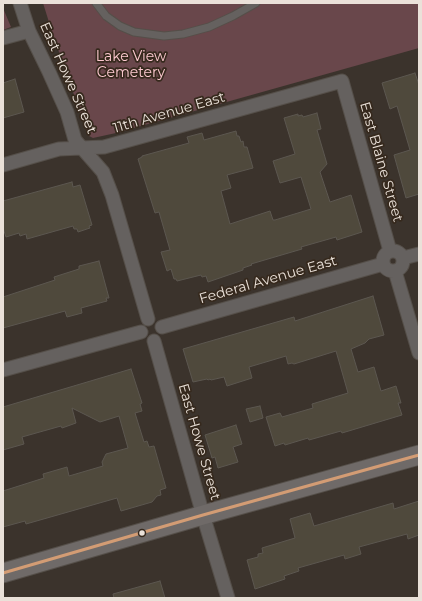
<!DOCTYPE html>
<style>
body{margin:0}
#map{position:relative;width:422px;height:601px;overflow:hidden;background:#3b332c;font-family:Montserrat,sans-serif}
canvas{display:block}
.frame{position:absolute;inset:0;border:4px solid #eae1d9;pointer-events:none}
</style>
<div id="map">
<canvas width="422" height="601"></canvas>
<div class="frame"></div>
</div>
<script>
const g = document.querySelector('canvas').getContext('2d');
g.lineJoin = 'round';
function fill(path, color) {
  g.fillStyle = color;
  g.fill(path, 'evenodd');
}
function toPath(rows) {
  const path = new Path2D();
  for (const r of rows) {
    if (r.length === 3) {
      path.moveTo(r[0] + r[2], r[1]);
      path.arc(r[0], r[1], r[2], 0, 2 * Math.PI);
      continue;
    }
    path.moveTo(r[0], r[1]);
    for (let i = 2; i < r.length; i += 2) path.lineTo(r[i], r[i + 1]);
  }
  return path;
}
function stroke(path, color, width, dash) {
  g.strokeStyle = color;
  g.lineWidth = width;
  g.lineCap = dash ? 'butt' : 'round';
  g.setLineDash(dash || []);
  g.stroke(path);
}
function drawText(font, color, halo, rows, align = 'center') {
  g.font = font + ' Montserrat,sans-serif';
  g.lineWidth = 3.5;
  g.setLineDash([]);
  g.textBaseline = 'middle';
  g.strokeStyle = halo;
  g.fillStyle = color;
  for (const [text, x, y, turn = 0] of rows) {
    g.save();
    g.translate(x, y);
    g.rotate((+turn || 0) * Math.PI / 180);
    g.textAlign = isNaN(turn) ? turn : align;
    if (halo) g.strokeText(text, 0, 0);
    g.fillText(text, 0, 0);
    g.restore();
  }
}
const green = toPath([
 [43,3,419,3,419,48,116,133,93,138,89,136,86,129,53,35],
 [3,8,11,27,3,30]
]);
const building = toPath([
 [415,73,419,85,419,194,406,198,394,155,410,150,397,106,390,109,382,83,415,73],
 [15,79,24,112,3,118,3,83,15,79],
 [317,113,321,129,317,130,327,164,320,172,330,202,351,195,362,232,337,240,336,237,301,247,302,249,251,264,252,265,243,268,243,270,208,282,206,276,202,277,201,275,177,281,176,279,174,279,171,269,167,271,161,252,170,250,159,212,155,213,138,159,142,157,142,156,189,143,187,137,202,133,204,140,236,131,237,136,239,136,241,142,243,141,244,147,247,147,253,168,227,175,231,188,221,191,230,224,270,211,273,220,275,220,311,209,301,177,280,183,273,161,295,154,284,118,298,114,298,116,302,115,303,117,317,113],
 [72,182,73,187,80,185,92,225,89,226,90,228,78,232,77,229,74,229,73,226,27,239,26,234,20,236,19,233,6,237,3,228,3,201,72,182],
 [99,261,109,298,106,298,107,301,81,308,82,313,67,317,65,311,3,328,3,297,55,280,54,277,79,269,79,266,99,261],
 [373,296,384,335,369,339,365,343,351,349,358,372,374,367,381,391,396,386,401,403,398,403,402,415,342,433,341,431,309,440,308,438,285,445,284,443,275,446,266,417,280,413,282,417,313,408,312,404,348,393,336,351,294,364,292,363,288,364,286,356,249,367,252,378,227,386,224,377,211,380,210,379,208,380,207,379,193,382,183,349,294,317,295,321,373,296],
 [131,369,142,403,140,404,142,411,135,413,144,442,147,441,149,447,154,446,166,488,160,490,161,495,157,496,152,502,121,511,117,498,26,524,25,521,3,527,3,491,44,478,43,474,67,467,69,476,103,466,102,462,106,454,128,448,119,416,100,422,72,408,76,423,62,428,61,426,22,437,24,444,3,450,3,407,131,369],
 [260,406,263,418,250,422,246,409,260,406],
 [236,425,242,444,233,447,238,462,218,468,215,457,212,458,205,435,236,425],
 [419,501,419,535,408,539,407,534,359,547,361,554,345,559,344,555,298,568,299,571,284,576,285,579,255,589,247,560,258,557,258,554,263,553,262,548,295,538,290,519,310,513,314,526,393,503,394,509,419,501],
 [160,581,165,598,114,598,113,594,160,581]
]);
const service = toPath([
 [96,3,106,16,120,26,134,32,164,36,183,34,209,27,233,16,256,3]
]);
const minor = toPath([
 [20,3,29,31,49,72,67,112,75,140,103,172,112,195,148,319],
 [3,38,29,31],
 [3,165,59,149,104,147,342,81,390,251],
 [393,261,10],
 [403,258,419,254],
 [395,271,419,353],
 [162,327,383,264],
 [154,341,203,515,228,598],
 [3,370,141,332]
]);
const secondary = toPath([
 [3,573,203,515,419,455]
]);
const bus1 = toPath([
 [3,573,203,515,419,455]
]);
const markers = [
 [142,533,3.5,"#eae1d9"]
];
const parkNames = [
 ["Lake View",131,57],
 ["Cemetery",131,73]
];
const streetNames = [
 ["East Howe Street",68,78,66],
 ["11th Avenue East",169,113,-16],
 ["East Blaine Street",381,162,74],
 ["Federal Avenue East",268,280,-16],
 ["East Howe Street",199,442,74]
];
fill(green, '#69474b');
fill(building, '#4f493c');
stroke(building, '#5c5750', 1);
stroke(service, '#554f49', 9);
stroke(minor, '#554f49', 15);
stroke(secondary, '#554f49', 21);
stroke(service, '#65615f', 7);
stroke(minor, '#65615f', 13);
stroke(secondary, '#6f6a68', 19);
stroke(bus1, '#d39c74', 3);
for (const [x, y, r, color] of markers) {
  const dot = new Path2D();
  dot.arc(x, y, r, 0, 2 * Math.PI);
  g.fillStyle = color;
  g.fill(dot);
  stroke(dot, '#36291d', 1.5);
}
drawText('14px', '#fecad1', '#36291d', parkNames);
drawText('14px', '#eae1d9', '#36291d', streetNames);
</script>
